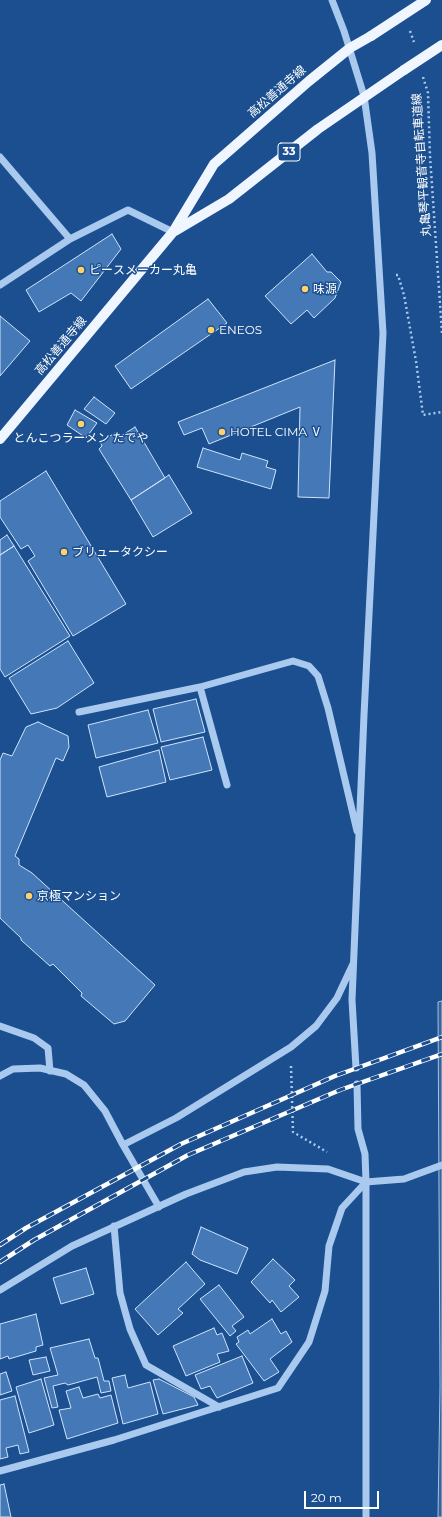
<!DOCTYPE html>
<meta charset="utf-8">
<style>
body{margin:0}
#map{position:relative;width:442px;height:1517px;overflow:hidden;background:#1b4f8f;font-family:Montserrat,sans-serif}
canvas{display:block}
.scale{position:absolute;left:304px;top:1491px;width:75px;height:18px;box-sizing:border-box;border:2px solid #fff;border-top:0;padding-left:5px;font-size:12px;line-height:14px;white-space:nowrap;color:#fff;-webkit-text-stroke:3px #1b4f8f;paint-order:stroke}
</style>
<div id="map">
<canvas width="442" height="1517"></canvas>
<div class="scale">20 m</div>
</div>
<script>
const g = document.querySelector('canvas').getContext('2d');
g.lineJoin = 'round';
function fill(path, color) {
  g.fillStyle = color;
  g.fill(path, 'evenodd');
}
function toPath(rows) {
  const path = new Path2D();
  for (const r of rows) {
    path.moveTo(r[0], r[1]);
    for (let i = 2; i < r.length; i += 2) path.lineTo(r[i], r[i + 1]);
  }
  return path;
}
function stroke(path, color, width, dash) {
  g.strokeStyle = color;
  g.lineWidth = width;
  g.lineCap = dash ? 'butt' : 'round';
  g.setLineDash(dash || []);
  g.stroke(path);
}
function drawText(font, color, halo, rows, align = 'center') {
  g.font = font + ' Montserrat,"Noto Sans JP",sans-serif';
  g.lineWidth = 3;
  g.setLineDash([]);
  g.textBaseline = 'middle';
  g.strokeStyle = halo;
  g.fillStyle = color;
  for (const [text, x, y, turn = 0] of rows) {
    g.save();
    g.translate(x, y);
    g.rotate((+turn || 0) * Math.PI / 180);
    g.textAlign = isNaN(turn) ? turn : align;
    if (halo) g.strokeText(text, 0, 0);
    g.fillText(text, 0, 0);
    g.restore();
  }
}
const water = toPath([
 [442,1001,442,1517,438,1517,440,1386,438,1002,442,1001]
]);
const building = toPath([
 [112,234,121,249,81,301,71,293,39,312,26,290,112,234],
 [312,254,327,272,331,272,341,282,335,298,314,318,307,310,291,324,265,296,312,254],
 [208,299,227,323,131,389,115,366,208,299],
 [0,316,30,341,0,376,0,316],
 [335,360,329,498,298,497,300,407,209,444,202,428,184,435,178,422,335,360],
 [94,397,115,413,106,424,84,409,94,397],
 [75,410,97,423,86,438,67,425,75,410],
 [135,427,165,478,131,500,99,449,102,446,100,442,115,433,118,438,135,427],
 [203,448,240,460,242,453,268,461,266,467,276,470,271,489,197,467,203,448],
 [46,471,126,604,73,636,28,561,35,556,28,545,21,549,0,517,0,501,46,471],
 [169,475,192,513,153,537,131,500,169,475],
 [7,535,14,546,0,555,0,540,7,535],
 [14,546,70,636,5,677,0,669,0,555,14,546],
 [68,641,94,683,57,708,31,714,9,678,68,641],
 [196,699,205,732,161,742,153,709,196,699],
 [148,710,158,743,96,758,88,725,148,710],
 [38,722,68,736,69,747,63,761,56,758,15,856,19,859,19,865,32,873,155,985,125,1021,114,1024,81,996,82,993,53,964,50,966,21,940,21,938,0,918,0,760,3,753,12,756,26,727,38,722],
 [203,737,212,770,170,780,161,747,203,737],
 [159,750,166,782,107,797,99,767,159,750],
 [201,1227,248,1248,237,1274,200,1260,192,1254,201,1227],
 [273,1259,295,1280,289,1286,299,1297,281,1312,272,1300,270,1303,251,1282,273,1259],
 [186,1262,205,1284,178,1309,183,1313,158,1335,135,1309,186,1262],
 [86,1268,94,1294,61,1304,53,1278,86,1268],
 [219,1285,244,1317,232,1326,236,1331,230,1336,200,1299,219,1285],
 [36,1314,43,1345,36,1347,36,1351,9,1359,8,1356,0,1359,0,1324,36,1314],
 [272,1319,281,1334,286,1331,292,1342,270,1359,279,1372,264,1381,236,1344,239,1342,237,1337,248,1330,250,1334,272,1319],
 [214,1328,217,1335,222,1333,229,1351,217,1354,220,1362,186,1376,173,1346,214,1328],
 [89,1339,95,1358,98,1358,104,1381,109,1381,111,1391,101,1393,97,1377,68,1385,65,1383,53,1386,58,1407,52,1408,44,1378,58,1375,50,1348,89,1339],
 [242,1356,253,1383,217,1398,210,1386,201,1389,195,1375,242,1356],
 [46,1357,50,1371,33,1375,29,1360,46,1357],
 [6,1372,12,1391,0,1395,0,1374,6,1372],
 [125,1375,128,1388,150,1382,158,1414,123,1424,112,1378,125,1375],
 [41,1379,54,1425,29,1433,16,1387,41,1379],
 [159,1379,194,1397,198,1405,163,1414,153,1380,159,1379],
 [79,1387,83,1398,98,1394,100,1398,111,1395,118,1423,67,1439,59,1410,71,1408,66,1391,79,1387],
 [15,1396,29,1452,20,1454,18,1445,6,1448,8,1457,0,1459,0,1400,15,1396],
 [4,1484,11,1517,0,1517,0,1485,4,1484]
]);
const path = toPath([
 [410,31,414,42],
 [423,77,428,93,430,156,442,333],
 [396,275,398,275,404,295,416,361,423,415,442,412],
 [291,1066,293,1132,327,1152]
]);
const minor = toPath([
 [332,0,344,31,364,96,372,153,383,333,364,715,352,1000,356,1068],
 [0,157,70,239],
 [0,285,70,239,128,210,173,232],
 [200,687,227,785],
 [79,712,200,687,293,661,309,666,318,676,328,708,357,831],
 [0,1026,34,1038,48,1048,50,1071],
 [0,1076,13,1069,40,1068,66,1074,84,1085,105,1111,123,1145],
 [357,1084,358,1129,365,1154,366,1182,366,1517],
 [159,1207,123,1145,176,1118,291,1047,316,1026,337,998,353,964],
 [114,1226,120,1293,130,1329,146,1365,219,1407],
 [0,1290,72,1246,186,1194,244,1172,277,1167,328,1169,366,1182,404,1179,442,1165],
 [0,1471,114,1440,278,1388,309,1342,325,1291,329,1246,342,1208,366,1182]
]);
const major = toPath([
 [175,231,229,199,318,129,404,70],
 [0,439,173,232,214,164,309,81,350,48,371,36]
]);
const rail = toPath([
 [0,1245,26,1228,181,1144,335,1076,442,1037],
 [0,1262,34,1240,188,1155,340,1090,442,1054]
]);
const majorBridge = toPath([
 [371,36,426,0],
 [404,70,442,45]
]);
const markers = [
 [81,270,4,"#ffd166"],
 [305,289,4,"#ffd166"],
 [211,330,4,"#ffd166"],
 [81,424,4,"#ffd166"],
 [222,432,4,"#ffd166"],
 [64,552,4,"#ffd166"],
 [29,896,4,"#ffd166"]
];
const shields = [
 [289,152,22]
];
const shieldNames = [
 ["33",289,152]
];
const streetNames = [
 ["高松善通寺線",277,92,-41],
 ["丸亀琴平観音寺自転車道線",422,165,-94],
 ["高松善通寺線",61,346,-50]
];
const poiNames = [
 ["ピースメーカー丸亀",89,270],
 ["味源",313,289],
 ["ENEOS",219,330],
 ["HOTEL CIMA Ⅴ",230,432],
 ["とんこつラーメン たでや",81,438,"center"],
 ["ブリュータクシー",72,552],
 ["京極マンション",37,896]
];
fill(water, '#3c6290');
stroke(water, '#9cc4f0', 1);
fill(building, '#4478b7');
stroke(building, '#cfe3fa', 1);
stroke(path, '#a9c9ee', 2.5, [2, 3]);
stroke(minor, '#a9c9ee', 7);
stroke(major, '#f0f6ff', 10);
stroke(rail, '#fff', 4.5);
stroke(rail, '#1b4f8f', 3, [9]);
stroke(majorBridge, '#f0f6ff', 10);
for (const [x, y, r, color] of markers) {
  const dot = new Path2D();
  dot.arc(x, y, r, 0, 2 * Math.PI);
  g.fillStyle = color;
  g.fill(dot);
  stroke(dot, '#1b4f8f', 1.5);
}
for (const [x, y, w] of shields) {
  const box = new Path2D();
  box.roundRect(x - w / 2, y - 9, w, 18, 3);
  g.fillStyle = '#1b4f8f';
  g.fill(box);
  stroke(box, '#fff', 1);
}
drawText('bold 11px', '#fff', null, shieldNames);
drawText('12px', '#fff', '#1b4f8f', streetNames);
drawText('12px', '#fff', '#1b4f8f', poiNames, 'left');
</script>
